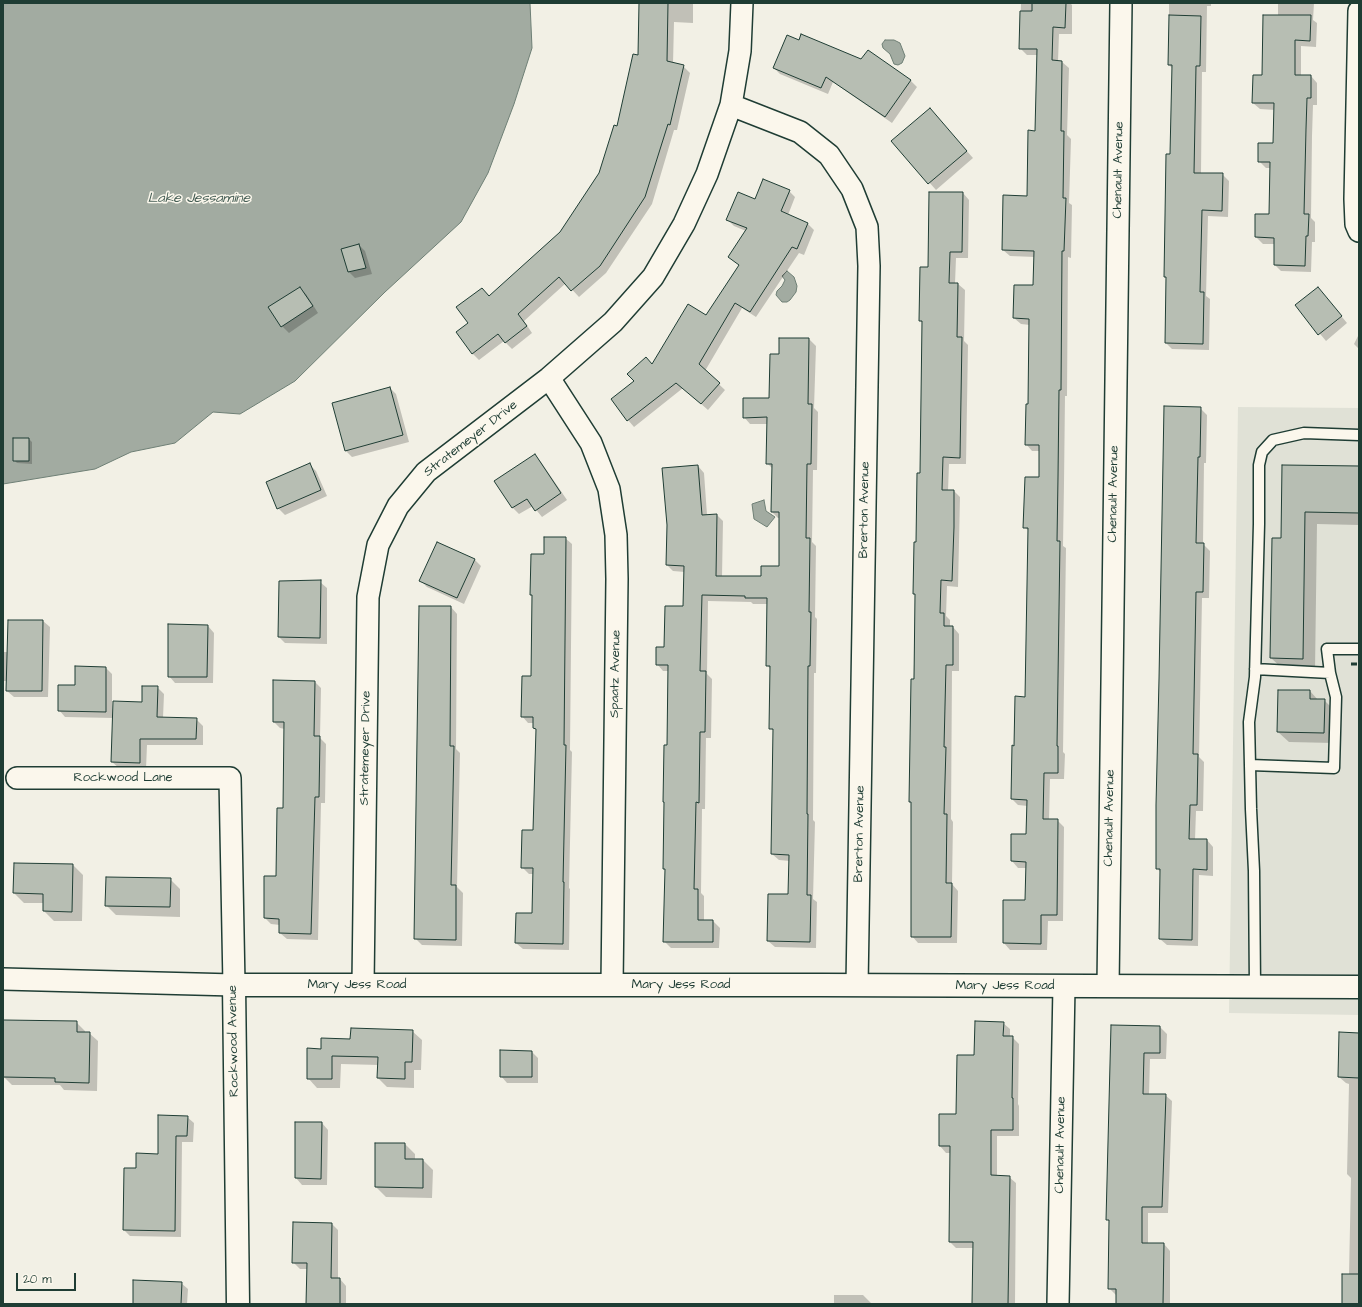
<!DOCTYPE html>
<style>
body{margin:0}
#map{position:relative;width:1362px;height:1307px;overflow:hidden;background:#f2f0e5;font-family:"Architects Daughter",sans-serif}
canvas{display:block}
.frame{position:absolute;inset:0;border:4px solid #1f3d34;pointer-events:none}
.scale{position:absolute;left:16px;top:1273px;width:60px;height:18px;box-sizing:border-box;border:2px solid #1f3d34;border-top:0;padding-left:5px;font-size:12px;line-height:14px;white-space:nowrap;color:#1f3d34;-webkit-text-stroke:3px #fbf7ec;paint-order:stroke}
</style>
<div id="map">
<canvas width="1362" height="1307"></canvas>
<div class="frame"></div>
<div class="scale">20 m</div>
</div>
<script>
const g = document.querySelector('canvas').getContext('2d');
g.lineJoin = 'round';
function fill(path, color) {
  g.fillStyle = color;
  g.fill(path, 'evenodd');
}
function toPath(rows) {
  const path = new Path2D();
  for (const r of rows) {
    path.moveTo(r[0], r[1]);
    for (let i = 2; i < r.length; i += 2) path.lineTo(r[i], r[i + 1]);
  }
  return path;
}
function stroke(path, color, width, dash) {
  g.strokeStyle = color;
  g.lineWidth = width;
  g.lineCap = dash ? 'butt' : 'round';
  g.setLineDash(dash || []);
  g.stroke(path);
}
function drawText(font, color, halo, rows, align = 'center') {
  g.font = font + ' "Architects Daughter",sans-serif';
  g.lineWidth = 3;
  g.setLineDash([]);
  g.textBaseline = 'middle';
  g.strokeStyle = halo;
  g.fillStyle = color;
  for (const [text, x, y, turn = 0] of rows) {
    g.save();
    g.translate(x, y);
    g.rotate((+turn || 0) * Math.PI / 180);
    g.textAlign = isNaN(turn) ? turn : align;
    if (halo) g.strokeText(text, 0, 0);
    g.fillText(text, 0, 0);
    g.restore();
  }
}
const built = toPath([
 [1238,407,1359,408,1359,1015,1229,1013]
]);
const water = toPath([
 [3,3,530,3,532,48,514,104,488,173,461,222,385,292,295,381,240,414,213,412,175,443,131,452,95,469,3,484,3,3],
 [885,40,894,40,900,43,905,56,902,63,898,65,894,64,890,54,883,48,882,44,885,40],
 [787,271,794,277,797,286,796,292,790,300,787,302,782,302,776,295,777,291,782,286,785,280,782,276,787,271],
 [764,500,766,511,775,517,767,527,754,519,752,504,764,500]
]);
const shadow = toPath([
 [640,3,693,3,693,23,674,22,673,64,683,66,690,73,677,130,674,130,652,204,606,273,579,297,566,283,524,321,532,333,512,349,504,341,479,360,472,353,469,324,482,289,490,296,561,233,600,173,618,127,639,56],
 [1021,3,1070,3,1072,5,1072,34,1059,34,1058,61,1062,62,1069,68,1067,135,1071,139,1069,203,1072,205,1071,258,1068,257,1067,396,1065,396,1064,484,1063,546,1066,548,1063,752,1065,754,1064,779,1050,779,1049,820,1057,820,1064,827,1063,921,1048,921,1047,950,1010,950,1004,943,1004,901,1026,901,1026,868,1018,868,1012,861,1012,835,1027,835,1028,806,1018,805,1012,799,1015,747,1026,698,1029,531,1024,527,1040,478,1040,451,1032,451,1026,444,1029,405,1030,325,1021,324,1014,318,1034,286,1035,257,1010,256,1003,250,1028,197,1036,132,1037,55,1027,55,1020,48],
 [1169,3,1211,3,1211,6,1207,6,1206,72,1202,72,1201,174,1222,174,1229,181,1228,217,1208,216,1206,296,1210,299,1209,350,1172,349,1166,343,1167,279,1165,277,1167,155,1171,155,1173,69,1169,65],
 [1278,3,1314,3,1313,20,1317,23,1316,47,1301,46,1301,76,1311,76,1317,83,1317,105,1313,105,1312,136,1311,218,1315,222,1315,242,1312,242,1311,272,1281,271,1275,265,1275,244,1263,244,1256,237,1270,215,1271,168,1266,168,1259,161,1274,144,1275,110,1260,109,1253,103,1263,76,1278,16],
 [868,51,911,81,917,87,892,123,833,82,828,94,780,74,774,68,862,61],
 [936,116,973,158,936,190,893,141],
 [789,191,795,197,788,215,808,224,814,230,804,255,799,253,756,317,742,308,705,371,725,390,708,410,683,388,634,427,628,420,653,365,706,316,740,266,730,257,746,231,734,226,727,219,755,200],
 [963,193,969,200,968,258,956,258,955,284,958,284,965,290,964,341,968,345,966,464,949,464,948,491,954,491,960,497,958,587,947,586,946,616,950,620,950,627,953,627,959,634,959,671,952,671,951,819,953,822,952,884,958,891,957,943,918,943,912,936,912,803,910,801,916,596,914,594,921,474,923,323,920,321,929,268],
 [359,245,365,251,372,274,355,278,349,272,342,249],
 [299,288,306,294,318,313,289,333,282,326,269,307],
 [1318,288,1347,323,1326,341,1296,305],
 [1359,334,1359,349,1354,344],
 [780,339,809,339,816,346,814,408,818,412,817,470,813,470,812,542,816,546,815,617,817,619,816,673,814,673,813,820,815,822,813,899,817,902,816,948,775,947,768,941,789,896,790,861,779,860,772,854,774,731,770,728,771,670,767,665,768,604,753,604,751,602,708,601,707,674,712,679,711,738,706,738,705,809,702,809,701,893,704,896,704,921,713,921,720,928,719,948,671,948,664,941,666,871,664,869,669,671,663,671,657,664,684,607,685,572,673,571,667,565,698,466,704,473,707,515,717,515,723,521,722,577,762,577,780,567,780,518,778,518,772,512,773,469,767,463,768,424,750,424,744,417,770,399,780,355],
 [390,388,396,394,409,442,352,457,346,451],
 [1200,408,1207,415,1206,463,1204,463,1203,544,1210,551,1209,598,1202,598,1199,757,1204,762,1203,811,1196,811,1195,840,1207,840,1213,847,1213,876,1199,875,1198,946,1167,945,1160,939,1161,873,1157,868],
 [29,439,32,442,32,464,17,463,14,460],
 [535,456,541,462,567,500,542,517,533,506,519,514,513,508,495,482],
 [309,464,316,471,327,496,285,515,278,508],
 [1283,466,1359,467,1359,525,1317,524,1315,671,1284,670,1271,658,1282,539],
 [565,538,572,544,570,750,572,752,569,888,570,889,569,950,523,949,516,943,533,914,534,874,529,874,522,867,534,831,537,730,534,728,534,723,528,723,522,716,532,677,533,597,531,595,545,556],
 [475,560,481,566,464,604,427,587,420,580],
 [320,582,327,588,327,644,285,643,279,637],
 [451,607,457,614,456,749,460,753,457,887,463,893,462,946,422,945,415,938],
 [9,621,43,621,50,627,48,697,14,697,7,691,8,681,3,681,3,652,8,652],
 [208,626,214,633,213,683,175,683,169,676],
 [106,668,112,674,112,716,143,703,157,687,164,694,163,718,196,719,203,726,203,745,147,745,146,769,119,768,112,762,114,718,65,717,59,710,76,686],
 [315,682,321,688,320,738,326,744,325,803,321,803,318,940,287,939,280,933,280,925,271,924,265,918,277,877,284,809,285,729,280,728,274,722],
 [1310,691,1318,700,1324,700,1334,710,1334,743,1289,742,1278,732],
 [1359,695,1359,759,1358,758],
 [73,865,83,875,82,921,54,921,44,911,44,903,24,903,14,893],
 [170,879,180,889,180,917,116,915,106,905],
 [76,1022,85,1031,85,1033,89,1033,98,1041,97,1091,64,1090,60,1085,12,1085,3,1076],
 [1003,1023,1010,1029,1010,1037,1012,1037,1019,1044,1018,1104,1019,1106,1019,1136,997,1136,997,1176,1009,1177,1016,1183,1015,1304,973,1304,974,1248,956,1248,950,1242,951,1153,946,1153,940,1146,940,1115,957,1115,975,1056],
 [1112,1026,1160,1027,1167,1034,1166,1059,1150,1059,1149,1095,1165,1095,1172,1101,1168,1213,1148,1213,1148,1244,1164,1244,1170,1251,1170,1304,1117,1304,1117,1295,1116,1295,1109,1288,1110,1222,1107,1219],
 [412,1031,422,1040,421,1070,414,1070,414,1088,387,1087,378,1078,379,1065,341,1064,340,1088,317,1088,308,1078,322,1050,351,1040],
 [1359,1034,1359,1304,1343,1304,1349,1275,1351,1178,1347,1174,1349,1084,1346,1083,1339,1077],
 [532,1052,538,1058,538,1083,507,1083,501,1076],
 [187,1117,194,1123,193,1142,182,1142,181,1237,130,1236,124,1230,137,1169,159,1155],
 [322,1123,328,1130,327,1185,302,1185,296,1178],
 [376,1144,405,1144,415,1154,415,1160,423,1160,433,1170,432,1198,386,1197,376,1187],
 [332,1224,338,1230,338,1279,340,1279,346,1286,346,1304,307,1304,308,1269,300,1269,293,1262],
 [181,1283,188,1289,187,1304,134,1304],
 [834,1295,863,1295,872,1304,834,1304]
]);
const building = toPath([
 [639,3,668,3,667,61,684,65,670,125,668,124,645,197,600,266,571,291,559,277,518,314,527,326,505,343,498,334,472,354,456,332,468,323,456,307,482,288,489,296,560,232,599,173,614,125,617,126,633,54,638,55,639,3],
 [1032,3,1066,3,1065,28,1053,27,1052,60,1062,61,1061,131,1064,131,1063,198,1066,198,1064,251,1062,251,1061,390,1059,390,1058,477,1057,541,1060,541,1057,746,1058,746,1058,773,1044,773,1043,819,1058,819,1057,915,1041,915,1041,944,1003,943,1003,900,1025,900,1026,862,1011,861,1011,834,1026,834,1027,800,1011,799,1012,745,1014,746,1015,696,1025,697,1028,528,1023,528,1025,477,1039,477,1039,445,1025,445,1026,404,1028,404,1029,319,1013,318,1014,285,1033,285,1034,251,1002,250,1003,195,1027,196,1028,130,1035,131,1037,49,1019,49,1020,11,1032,11,1032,3],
 [1169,15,1201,16,1200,66,1196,66,1194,173,1223,173,1222,211,1202,210,1200,292,1204,292,1203,344,1165,343,1166,277,1164,277,1166,154,1170,154,1172,65,1168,65,1169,15],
 [1263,15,1311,15,1310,41,1295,40,1295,75,1311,75,1311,98,1307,98,1306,129,1304,214,1309,214,1308,236,1306,236,1305,266,1274,265,1274,238,1255,237,1255,214,1269,214,1270,162,1258,162,1258,143,1273,143,1274,103,1252,103,1253,75,1262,75,1263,15],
 [801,34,861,59,868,50,911,80,885,117,826,77,821,88,773,68,787,35,799,40,801,34],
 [930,108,967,151,928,184,891,141,930,108],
 [763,179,790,190,781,211,808,223,797,249,792,247,750,312,735,303,699,364,720,383,701,404,676,383,627,421,611,399,634,381,627,374,646,357,652,364,688,304,706,315,739,265,728,257,747,228,726,220,738,192,755,199,763,179],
 [929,192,963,192,962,252,950,252,949,283,958,283,957,337,962,337,960,458,943,457,942,490,954,490,954,527,952,581,941,580,940,613,944,613,944,626,953,626,953,665,946,665,944,747,946,747,944,814,947,814,946,883,952,883,951,937,911,937,911,802,909,802,911,679,914,679,915,594,913,594,914,542,916,542,917,473,920,473,922,321,919,321,920,267,928,267,929,192],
 [359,244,366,268,348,272,341,249,359,244],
 [300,287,313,306,281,327,268,307,300,287],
 [1318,287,1342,316,1318,335,1295,305,1318,287],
 [779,338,809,338,808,404,812,404,811,464,807,464,806,538,810,538,809,612,811,612,810,666,808,666,807,814,808,814,807,895,811,895,810,942,767,941,768,894,788,894,789,855,771,854,773,729,769,729,770,666,766,666,767,598,745,598,745,596,702,595,700,671,706,671,705,732,700,732,699,803,696,802,694,889,698,889,698,920,713,920,713,942,663,942,665,869,663,869,664,802,663,802,664,745,667,745,668,665,656,665,656,647,664,647,665,606,683,606,684,566,666,565,667,525,662,468,698,465,702,515,717,514,716,576,761,576,761,566,779,566,779,512,771,512,772,464,766,464,767,417,743,418,743,398,769,398,770,354,779,354,779,338],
 [390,387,403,435,345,451,332,403,390,387],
 [1164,406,1201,407,1200,457,1198,457,1196,543,1204,543,1203,592,1196,592,1193,754,1198,754,1197,805,1190,805,1189,839,1207,839,1207,870,1193,869,1192,940,1159,939,1160,869,1156,869,1156,805,1159,679,1164,406],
 [13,438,29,438,29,461,13,461,13,438],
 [535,454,561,493,535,511,527,499,512,508,494,481,535,454],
 [310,463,321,490,277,509,266,482,310,463],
 [1282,465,1359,466,1359,513,1305,512,1303,659,1270,658,1272,538,1281,538,1282,465],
 [544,537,566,537,564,745,566,745,563,882,564,882,563,944,515,943,516,913,532,913,533,868,521,868,522,830,533,830,536,729,533,728,533,717,521,717,522,676,531,676,532,595,530,595,531,554,544,554,544,537],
 [437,542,475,559,457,598,419,581,437,542],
 [321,580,320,638,278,637,279,581,321,580],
 [419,606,451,606,450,746,454,746,451,885,456,885,456,940,414,939,419,606],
 [8,620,43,620,42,691,6,691,8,620],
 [168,624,208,625,207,677,168,677,168,624],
 [75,666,106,667,106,712,58,711,58,685,75,685,75,666],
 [273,680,315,681,314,736,320,736,319,797,315,797,311,934,279,933,279,919,264,918,264,876,276,876,277,808,283,808,284,722,273,722,273,680],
 [142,686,158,686,157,717,197,718,196,739,140,739,140,763,111,762,113,701,142,702,142,686],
 [1278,690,1310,690,1310,699,1325,699,1324,733,1277,732,1278,690],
 [14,863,73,864,72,912,43,911,43,894,13,893,14,863],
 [106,877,171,878,170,907,105,906,106,877],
 [3,1020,77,1021,77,1032,90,1032,89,1083,55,1082,55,1078,3,1077,3,1020],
 [975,1021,1004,1022,1003,1036,1013,1036,1012,1098,1013,1098,1013,1130,991,1130,991,1175,1010,1176,1008,1304,972,1304,973,1242,949,1242,950,1146,939,1146,939,1114,956,1114,957,1055,974,1055,975,1021],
 [1111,1025,1160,1026,1160,1053,1144,1053,1143,1094,1166,1094,1162,1207,1142,1207,1142,1243,1164,1243,1163,1304,1116,1304,1116,1289,1108,1289,1109,1220,1106,1220,1111,1025],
 [351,1028,413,1030,412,1062,405,1062,405,1079,377,1078,378,1057,332,1056,332,1079,307,1079,307,1048,321,1049,321,1038,350,1039,351,1028],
 [1339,1032,1359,1033,1359,1078,1338,1077,1339,1032],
 [500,1050,532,1051,532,1077,500,1077,500,1050],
 [158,1115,188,1116,187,1136,176,1136,175,1231,123,1230,124,1168,136,1168,136,1153,158,1154,158,1115],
 [295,1122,322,1122,321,1179,295,1178,295,1122],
 [375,1143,405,1143,405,1159,423,1159,423,1188,375,1187,375,1143],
 [293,1222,332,1223,331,1278,340,1278,340,1304,306,1304,307,1263,292,1263,293,1222],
 [1342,1274,1359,1274,1359,1304,1342,1304,1342,1274],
 [133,1280,182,1282,181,1304,133,1304,133,1280]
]);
const service = toPath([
 [1255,669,1330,673],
 [1250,765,1334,768,1336,697,1330,673,1327,649,1359,649],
 [1255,987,1254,871,1251,809,1249,722,1255,677,1259,524,1259,465,1262,452,1273,440,1304,433,1359,435]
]);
const minor = toPath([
 [1359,11,1355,199,1356,224,1359,231],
 [731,105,800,132,829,155,852,189,867,227,869,266,857,985],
 [549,378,591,443,609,489,616,535,617,579,612,985],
 [3,979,234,985,230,778,17,778],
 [363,984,368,597,378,545,398,506,426,472,549,378,613,322,653,277,684,224,707,174,731,105,740,51,742,3],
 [1108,986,1121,3],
 [1058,1304,1064,986]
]);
const tertiary = toPath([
 [238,1304,234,985,821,985,1359,987]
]);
const rail = toPath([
 [1351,664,1359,664]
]);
const streetNames = [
 ["Chenault Avenue",1119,170,-89],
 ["Stratemeyer Drive",471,439,-38],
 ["Chenault Avenue",1114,494,-89],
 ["Brerton Avenue",865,510,-89],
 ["Spaatz Avenue",616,674,-89],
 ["Stratemeyer Drive",366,748,-89],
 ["Rockwood Lane",123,778],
 ["Chenault Avenue",1110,818,-89],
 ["Brerton Avenue",860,834,-89],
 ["Mary Jess Road",357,985],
 ["Mary Jess Road",681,985],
 ["Mary Jess Road",1005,986],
 ["Rockwood Avenue",234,1041,-91],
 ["Chenault Avenue",1061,1145,-89]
];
const waterNames = [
 ["Lake Jessamine",199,199]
];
fill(built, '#e0e1d6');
fill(water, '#a2aba1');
stroke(water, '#6e7f75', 1);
fill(shadow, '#0003');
fill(building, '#b7beb3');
stroke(building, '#1f3d34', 1);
stroke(service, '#1f3d34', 13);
stroke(minor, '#1f3d34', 24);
stroke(tertiary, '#1f3d34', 25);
stroke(service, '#fbf7ec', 10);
stroke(minor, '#fbf7ec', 21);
stroke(tertiary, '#fbf7ec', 22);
stroke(rail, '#1f3d34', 3, [6, 3]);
drawText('13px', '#1f3d34', '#fbf7ec', streetNames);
drawText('italic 14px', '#465e55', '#fbf7ec', waterNames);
</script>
